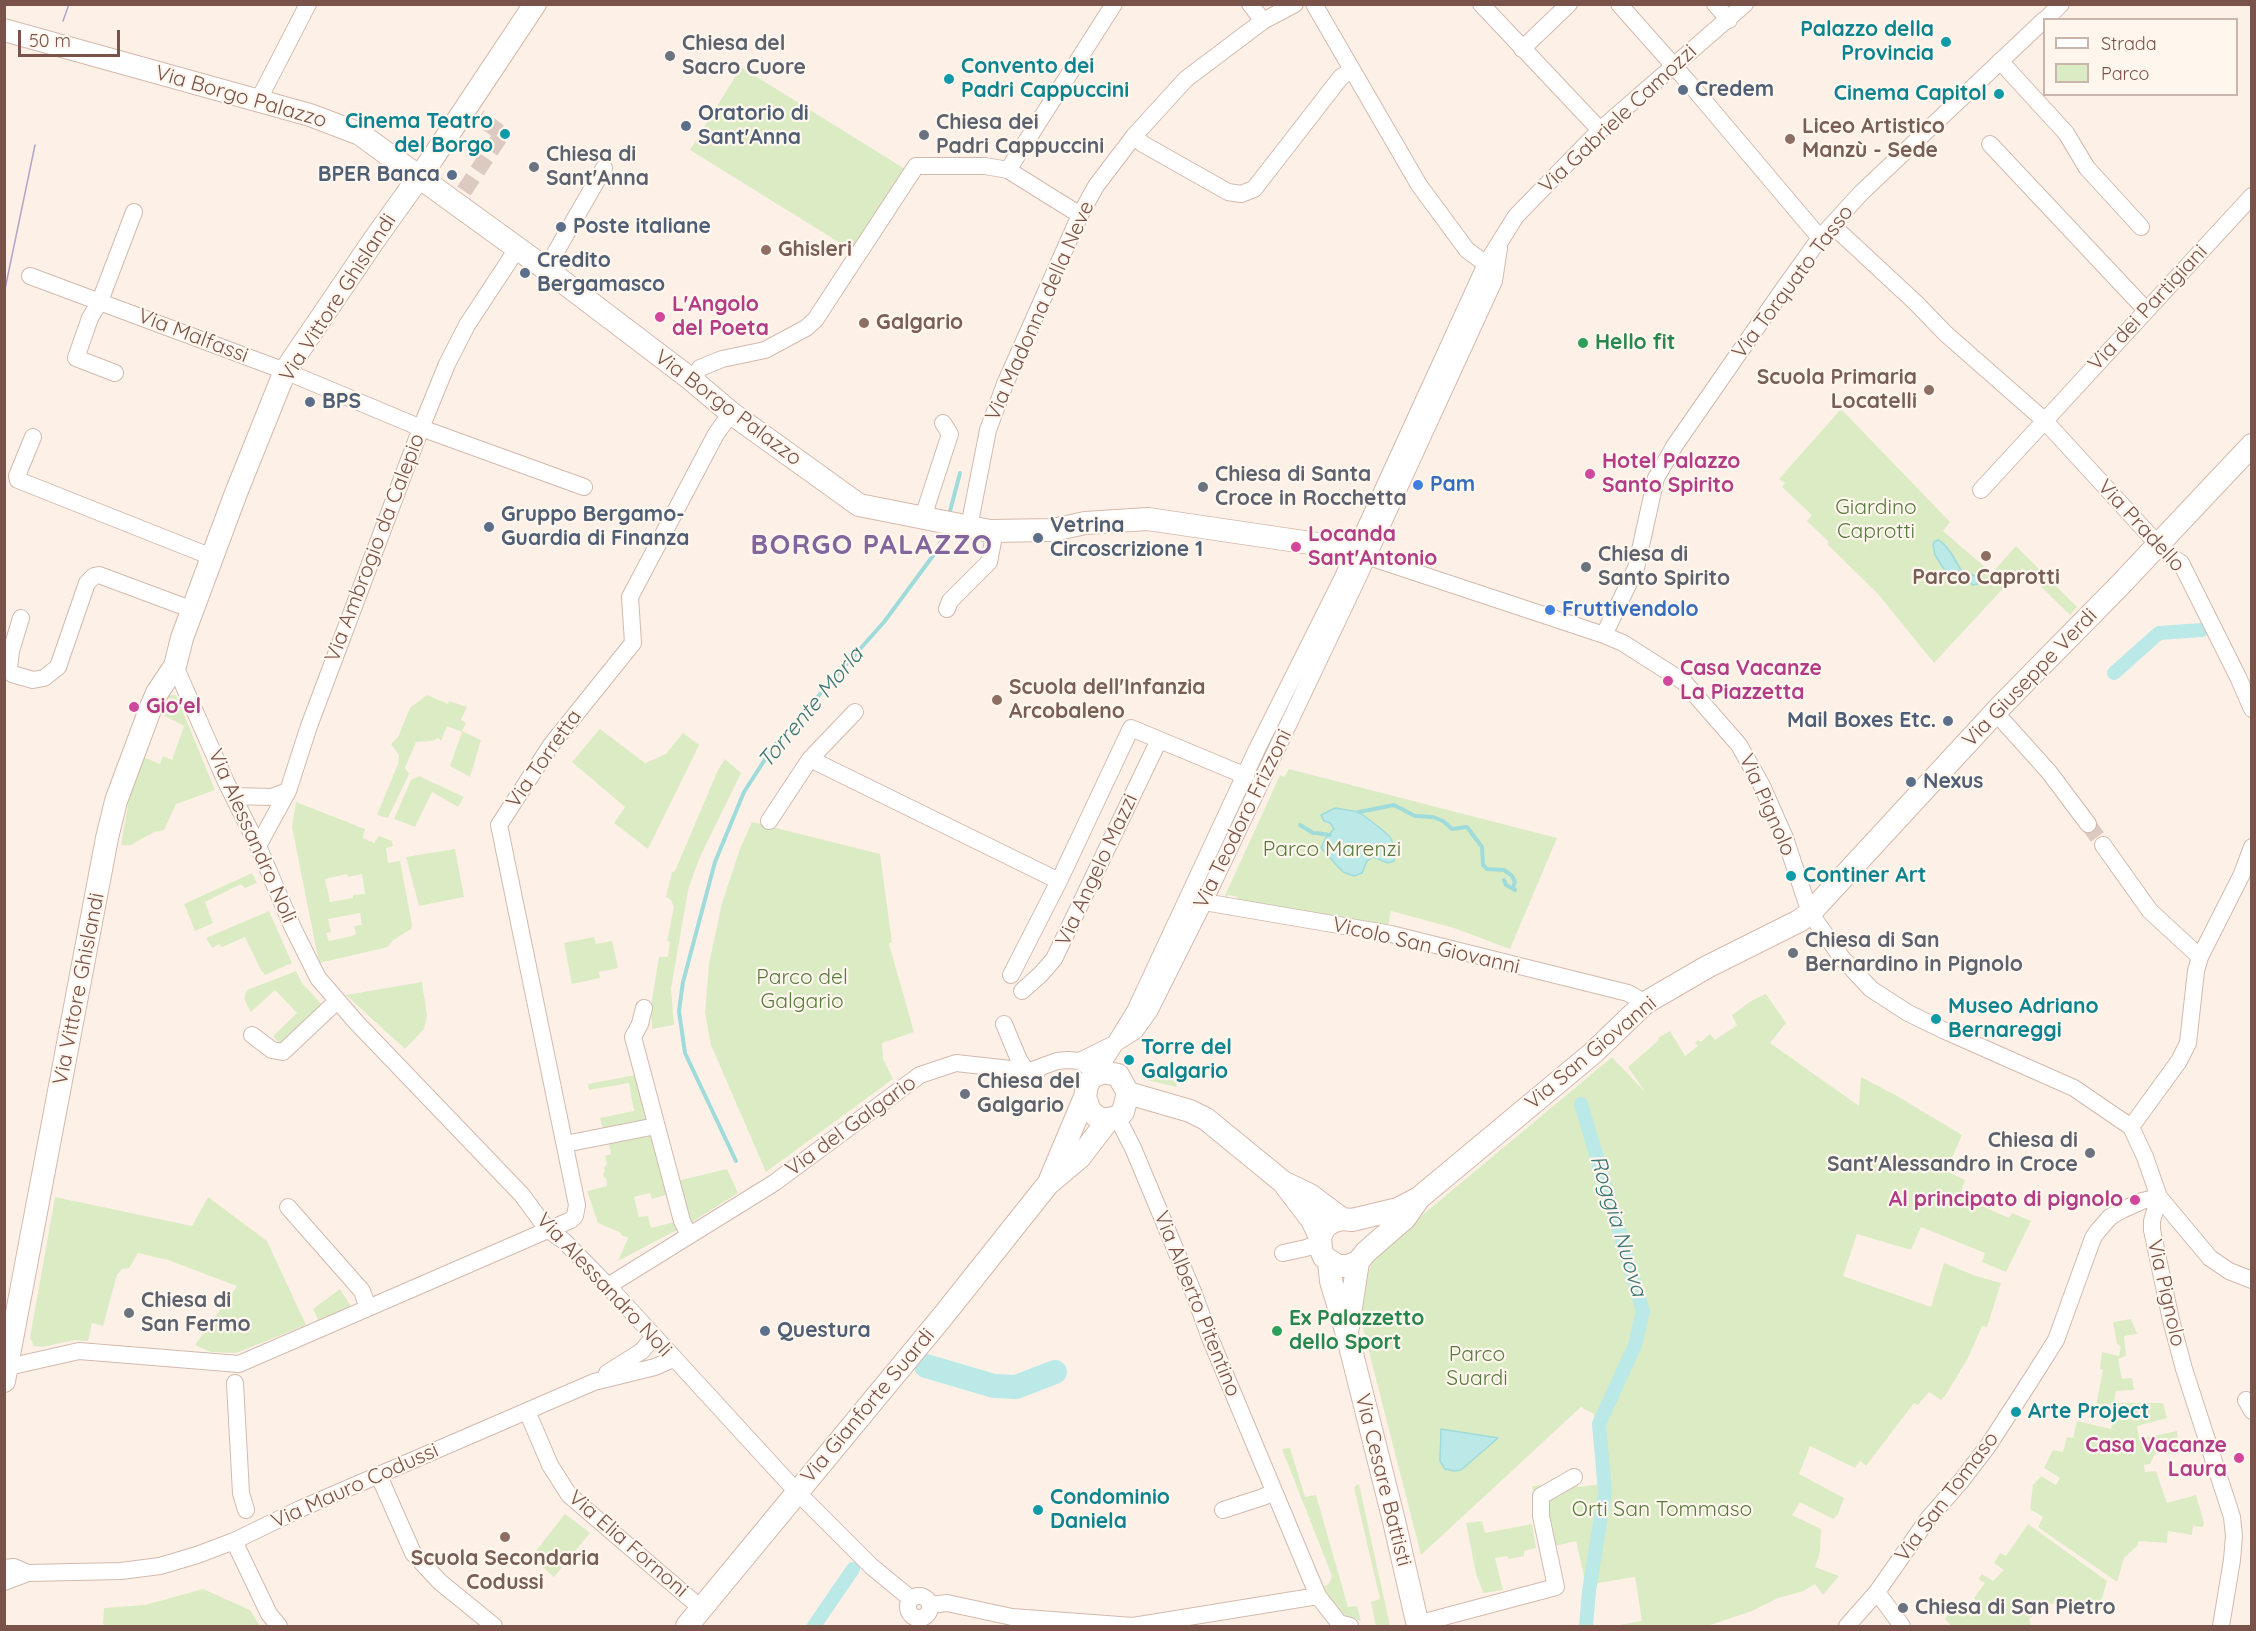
<!DOCTYPE html>
<meta charset="utf-8">
<style>
body{margin:0}
#map{position:relative;width:2256px;height:1631px;overflow:hidden;background:#fdf1e7;font-family:Quicksand,sans-serif}
canvas{display:block}
.frame{position:absolute;inset:0;border:6px solid #795349;pointer-events:none}
.legend{position:absolute;left:2043px;top:18px;width:195px;height:78px;box-sizing:border-box;background:#fff6ee;border:2px solid #c9b5ac;margin:0;padding:8px 10px;list-style:none;font-size:18px;color:#795349}
.legend li{display:flex;align-items:center;gap:12px;height:30px}
.legend b{width:30px;border:2px solid #c9b5ac}
.scale{position:absolute;left:18px;top:30px;width:102px;height:27px;box-sizing:border-box;border:3px solid #795349;border-top:0;padding-left:8px;font-size:18px;line-height:21px;white-space:nowrap;color:#795349;-webkit-text-stroke:4px #fff6ee;paint-order:stroke}
</style>
<div id="map">
<canvas width="2256" height="1631"></canvas>
<div class="frame"></div>
<ul class="legend">
<li><b style="height:8px;background:#fff"></b>Strada</li>
<li><b style="height:16px;background:#dbecc4"></b>Parco</li>
</ul>
<div class="scale">50 m</div>
</div>
<script>
const g = document.querySelector('canvas').getContext('2d');
g.lineJoin = 'round';
function fill(path, color) {
  g.fillStyle = color;
  g.fill(path, 'evenodd');
}
function toPath(rows) {
  const path = new Path2D();
  for (const r of rows) {
    if (r.length === 3) {
      path.moveTo(r[0] + r[2], r[1]);
      path.arc(r[0], r[1], r[2], 0, 2 * Math.PI);
      continue;
    }
    path.moveTo(r[0], r[1]);
    for (let i = 2; i < r.length; i += 2) path.lineTo(r[i], r[i + 1]);
  }
  return path;
}
function stroke(path, color, width, dash) {
  g.strokeStyle = color;
  g.lineWidth = width;
  g.lineCap = dash ? 'butt' : 'round';
  g.setLineDash(dash || []);
  g.stroke(path);
}
function drawText(font, color, halo, rows, align = 'center') {
  g.font = font + ' Quicksand,sans-serif';
  g.lineWidth = 4.5;
  g.setLineDash([]);
  g.textBaseline = 'middle';
  g.strokeStyle = halo;
  g.fillStyle = color;
  for (const [text, x, y, turn = 0] of rows) {
    g.save();
    g.translate(x, y);
    g.rotate((+turn || 0) * Math.PI / 180);
    g.textAlign = isNaN(turn) ? turn : align;
    if (halo) g.strokeText(text, 0, 0);
    g.fillText(text, 0, 0);
    g.restore();
  }
}
const green = toPath([
 [741,67,905,169,853,251,690,150],
 [1841,409,1950,522,1943,531,1992,573,2016,546,2077,607,2070,615,2022,568,1934,663,1878,594,1827,544,1829,542,1807,521,1812,515,1782,487,1785,483,1779,479],
 [167,695,176,695,215,790,176,804,164,830,154,832,131,845,121,845,131,787,143,757,160,764,163,756,172,760,184,726,161,714],
 [427,695,448,704,449,701,467,707,461,720,466,723,462,731,481,740,470,777,450,766,462,732,447,726,441,741,438,738,432,741,416,742,405,768,409,774,388,818,377,815,398,764,399,755,391,744,398,737,410,708],
 [600,729,645,763,666,754,683,733,699,745,648,849,614,823,625,807,572,762],
 [725,759,741,773,699,859,688,890,671,989,674,1025,652,1029,651,1006,659,957,668,957,670,942,667,941,674,907,671,900,666,897,672,872,675,871,718,770],
 [1289,769,1557,838,1510,949,1454,928,1391,911,1388,927,1236,902,1238,897,1228,895,1226,901,1223,900,1280,775,1284,777],
 [419,776,464,797,458,807,432,792,415,827,394,819,411,780],
 [296,802,365,829,363,838,374,843,379,836,392,841,393,846,386,848,388,863,400,861,412,925,411,929,392,941,388,947,319,963,292,827],
 [347,874,348,877,362,874,365,894,353,895,353,898,330,902,325,879],
 [360,913,362,925,354,926,356,934,352,936,329,941,326,933,331,932,328,919],
 [752,822,880,854,892,942,889,944,914,1032,882,1043,883,1059,893,1079,766,1172,711,1045,705,1013,709,964,722,903,740,849],
 [455,849,464,897,419,906,406,857],
 [252,873,257,883,245,888,241,885,239,885,205,902,213,923,195,931,184,904],
 [269,911,292,963,265,975,261,970,245,937,227,945,221,947,219,944,212,948,206,938],
 [594,937,596,944,612,941,618,968,599,972,600,978,572,984,564,943],
 [296,971,302,983,324,1007,281,1045,273,1036,297,1013,275,990,251,1012,244,999,247,990],
 [422,982,427,1016,424,1029,405,1049,346,995],
 [1766,994,1786,1023,1770,1043,1859,1106,1861,1077,1897,1096,1962,1135,1946,1171,1965,1180,1960,1196,2009,1218,2012,1213,2031,1221,2006,1272,1982,1262,1985,1253,1921,1227,1911,1250,1857,1234,1843,1276,1931,1307,1944,1263,1976,1276,2001,1283,1987,1327,1982,1326,1968,1358,1945,1396,1941,1400,1929,1392,1918,1405,1914,1403,1866,1466,1860,1461,1855,1468,1810,1446,1799,1474,1844,1498,1838,1514,1833,1519,1800,1502,1792,1515,1821,1529,1820,1552,1815,1567,1839,1576,1823,1595,1815,1584,1804,1591,1778,1598,1752,1611,1707,1626,1619,1626,1619,1625,1642,1621,1635,1577,1586,1585,1576,1541,1555,1546,1544,1536,1532,1486,1550,1484,1551,1479,1577,1471,1578,1487,1602,1484,1594,1414,1581,1407,1421,1555,1363,1328,1361,1313,1367,1275,1374,1259,1380,1252,1426,1212,1612,1057,1646,1093,1628,1067,1659,1040,1658,1038,1670,1031,1685,1056,1698,1046,1695,1043,1698,1040,1701,1042,1710,1034,1715,1040,1737,1025,1732,1015,1751,1001],
 [1148,1064,1177,1083,1176,1087,1143,1079],
 [635,1075,647,1122,603,1130,600,1118,634,1111,629,1083,589,1090,588,1084],
 [651,1132,669,1194,652,1199,650,1193,634,1197,639,1217,648,1216,651,1228,674,1222,677,1230,618,1261,628,1238,621,1235,621,1233,598,1223,587,1191,607,1186,606,1178,604,1178,603,1173,605,1172,604,1167,607,1164,605,1156,611,1154,608,1140],
 [727,1169,738,1193,689,1224,677,1181],
 [55,1197,192,1226,208,1197,267,1241,306,1325,236,1353,211,1352,195,1345,237,1286,168,1260,138,1253,129,1268,122,1269,117,1275,103,1326,92,1323,88,1341,75,1340,42,1347,34,1346,30,1338],
 [340,1289,354,1311,321,1326,313,1309],
 [2131,1319,2137,1334,2124,1336,2126,1356,2118,1359,2122,1379,2132,1378,2134,1390,2116,1391,2114,1403,2163,1403,2167,1418,2137,1426,2139,1439,2177,1431,2179,1454,2155,1454,2150,1464,2144,1465,2145,1472,2156,1471,2167,1503,2196,1495,2204,1523,2203,1527,2193,1526,2192,1535,2168,1531,2167,1543,2139,1541,2137,1546,2124,1558,2117,1582,2038,1527,2043,1517,2030,1509,2033,1485,2041,1476,2056,1485,2060,1478,2044,1468,2053,1450,2063,1452,2067,1437,2073,1438,2077,1421,2111,1429,2114,1416,2095,1411,2103,1370,2100,1369,2102,1352,2119,1356,2121,1347,2117,1344,2113,1322],
 [1290,1448,1305,1497,1316,1495,1348,1607,1357,1606,1361,1621,1340,1613,1323,1587,1329,1584,1332,1576,1282,1449],
 [1359,1484,1390,1626,1376,1626,1371,1602,1380,1599,1354,1487],
 [565,1514,590,1533,554,1577,531,1557],
 [1482,1521,1485,1533,1532,1524,1536,1548,1524,1551,1524,1556,1509,1559,1507,1556,1495,1558,1503,1590,1483,1593,1476,1573,1466,1523],
 [2028,1524,2107,1581,2099,1609,2088,1613,2079,1607,2067,1603,2046,1604,2029,1619,2031,1626,1952,1626,1945,1619,1950,1611,1956,1604,1971,1617,1980,1605,1974,1598,1985,1583,1978,1579,1982,1574,1993,1581,2004,1570,1994,1563,2000,1553,2006,1556],
 [203,1589,250,1610,260,1626,106,1626,103,1624,104,1608,145,1605]
]);
const water = toPath([
 [1938,540,1943,543,1951,553,1961,570,1975,576,1981,581,1981,583,1973,585,1964,578,1956,578,1944,569,1935,555,1933,544,1935,541,1938,540],
 [1335,808,1359,812,1380,828,1390,837,1396,850,1394,861,1388,863,1373,857,1367,861,1362,873,1354,876,1343,872,1321,848,1325,839,1334,829,1330,823,1324,821,1321,815,1335,808],
 [1441,1429,1492,1437,1498,1438,1461,1470,1454,1471,1445,1469,1440,1461,1441,1429]
]);
const stream = toPath([
 [949,515,960,473],
 [1359,812,1394,805,1415,816,1433,817,1443,821,1452,829,1467,827,1482,847,1483,865,1487,869,1504,870,1511,875],
 [1300,825,1313,833],
 [1316,833,1330,835],
 [1504,880,1506,885,1515,890,1513,887,1515,882,1512,876],
 [736,1161,685,1053,679,1011,683,982,715,862,744,792,773,747,884,622,938,549,944,531]
]);
const canal = toPath([
 [2114,673,2159,633,2202,630],
 [1581,1104,1643,1311,1635,1345,1599,1424,1605,1492,1589,1591,1586,1626],
 [814,1626,853,1569]
]);
const river = toPath([
 [926,1366,994,1386,1016,1387,1055,1372]
]);
const streetTunnel = toPath([
 [464,191,502,134,479,117],
 [2088,824,2103,845]
]);
const street = toPath([
 [1250,4,1263,21],
 [1314,4,1419,185,1467,250,1486,264,1490,273],
 [1481,4,1600,130],
 [1619,4,1689,83,1820,238],
 [1715,4,1729,20],
 [2045,20,2061,4],
 [1522,49,1569,4],
 [2000,61,2066,133,2087,168,2141,227],
 [258,101,308,4],
 [1134,136,1143,144,1228,192,1241,194,1254,189,1341,77,1352,70],
 [1990,144,2146,310],
 [1008,170,1114,4],
 [1832,225,1916,303,1946,334,2044,420,2164,551,2181,563,2238,677,2252,709],
 [546,269,604,168],
 [30,276,285,371,421,428,584,487],
 [115,373,76,358,90,318,100,301,134,212],
 [692,380,700,368,722,359,765,350,806,328,815,320,916,166,985,166,1008,170,1080,215],
 [33,437,17,476,18,480,212,557],
 [1981,490,2252,196],
 [923,517,950,434,943,423],
 [969,527,988,430,1005,384,1080,215,1096,186,1134,136,1186,79,1263,21,1295,4],
 [1324,545,1345,549,1604,635,1623,643,1684,682,1739,745,1762,786,1785,838,1810,913,1842,958,1871,989,1908,1013,1943,1030,2074,1088,2131,1127,2145,1157,2159,1197,2152,1221,2152,1230,2171,1320,2184,1369,2232,1517,2234,1536,2232,1560,2221,1626],
 [947,609,950,601,989,562,995,531],
 [21,618,11,651,9,668,12,674,33,680,44,678,58,667,87,583,94,576,99,575,193,610],
 [1604,635,1636,568,1656,478,1675,445,1782,291,1820,238,1861,193,2044,20],
 [175,666,226,782,258,846,293,928,318,978,356,1022,522,1195,547,1229,564,1241,608,1286,797,1492,871,1566,911,1599],
 [1995,712,2049,772,2088,824],
 [810,759,1059,881,1131,728,1246,776],
 [234,796,272,797,288,791],
 [769,821,810,759,855,712],
 [2103,845,2150,911,2200,957],
 [258,846,288,791,309,726,421,428,447,364,467,325,517,249],
 [1204,902,1391,934,1628,993,1645,1003],
 [1011,975,1059,881],
 [1022,991,1041,974,1054,959,1159,740],
 [644,1008,640,1024,633,1037,682,1221,689,1235],
 [1004,1024,1019,1060,1027,1072],
 [252,1035,272,1050,283,1052,337,1001],
 [1080,1061,1116,1043,1135,1031,1150,1010,1204,902,1355,584,1494,281,1499,248],
 [1027,1072,1057,1061,1068,1060,1080,1061,1097,1073,1135,1011,1257,749,1342,579,1486,264,1516,216,1600,130,1745,4],
 [1117,1117,1133,1148,1194,1294,1210,1338,1318,1596,1339,1623,1350,1626],
 [2131,1127,2179,1061,2188,1043,2196,971,2200,957,2242,874,2252,847],
 [565,1144,656,1126],
 [2159,1197,2210,1258,2229,1271,2252,1280],
 [288,1207,362,1291,368,1308],
 [1283,1253,1306,1248,1320,1242],
 [608,1286,774,1183,920,1075,956,1063,1037,1072],
 [8,1367,79,1351,239,1364,571,1220,575,1216,577,1205,499,825,551,745,633,643,630,597,716,434,731,413],
 [607,1373,642,1351,654,1336],
 [235,1383,241,1493,246,1510],
 [2246,1400,2252,1411],
 [527,1411,550,1465,569,1495,702,1609],
 [379,1476,413,1553,440,1582,494,1626],
 [1223,1510,1263,1497,1274,1492],
 [234,1541,269,1614,279,1626],
 [4,1568,14,1567,28,1573,121,1571,160,1566,197,1555,234,1541,300,1509,594,1382,655,1367,673,1359],
 [4,1582,28,1573],
 [1877,1592,1902,1626],
 [919,1607,11],
 [930,1605,947,1603,1012,1617,1133,1626,1318,1596],
 [1417,1624,1556,1587,1541,1516,1541,1496,1574,1477],
 [1847,1626,1877,1592,1928,1519,1962,1480,1988,1446,2034,1375,2056,1340,2093,1238,2097,1232,2110,1217,2122,1210,2142,1201,2159,1197]
]);
const secondary = toPath([
 [4,30,310,115,360,134,546,269,692,380,731,413,859,505,990,531,1053,530,1085,523,1148,519,1324,545],
 [1103,1072,1118,1075,1128,1093,1123,1112,1117,1117,1109,1119,1100,1119,1090,1111,1085,1097,1087,1085,1092,1077,1103,1072],
 [1128,1093,1190,1111,1206,1119,1283,1182,1312,1220,1320,1237],
 [1050,1180,1085,1097],
 [1287,1184,1310,1195,1342,1219],
 [1419,1198,1398,1209,1352,1220,1342,1219,1332,1222,1325,1227,1320,1237,1321,1250,1324,1257,1338,1266,1348,1266,1358,1262,1366,1252,1405,1218,1419,1198,1593,1053,1645,1003,1707,967,1799,921,1810,913,2002,705,2121,584,2252,445],
 [1329,1262,1331,1281,1347,1334,1394,1521,1418,1626],
 [1348,1327,1358,1262],
 [4,1381,107,838,116,801,151,707,157,693,175,666,182,638,236,493,285,371,374,240,432,159,535,4],
 [687,1626,943,1316,1048,1184,1080,1157,1109,1119]
]);
const tram = toPath([
 [63,21,69,4],
 [4,294,35,145]
]);
const markers = [
 [1946,42,6,"#0f9aa8"],
 [670,56,6,"#6b7280"],
 [949,79,6,"#0f9aa8"],
 [1683,90,6,"#5c6f8a"],
 [1999,94,6,"#0f9aa8"],
 [686,126,6,"#5c6f8a"],
 [505,134,6,"#0f9aa8"],
 [924,135,6,"#6b7280"],
 [1790,139,6,"#8d6e63"],
 [534,167,6,"#6b7280"],
 [452,175,6,"#5c6f8a"],
 [561,227,6,"#5c6f8a"],
 [766,250,6,"#8d6e63"],
 [525,273,6,"#5c6f8a"],
 [660,317,6,"#d1479c"],
 [864,323,6,"#8d6e63"],
 [1583,343,6,"#2e9e5b"],
 [1929,390,6,"#8d6e63"],
 [310,402,6,"#5c6f8a"],
 [1590,474,6,"#d1479c"],
 [1418,485,6,"#3f7fe0"],
 [1203,487,6,"#6b7280"],
 [489,527,6,"#5c6f8a"],
 [1038,538,6,"#5c6f8a"],
 [1296,547,6,"#d1479c"],
 [1986,556,6,"#8d6e63"],
 [1586,567,6,"#6b7280"],
 [1550,610,6,"#3f7fe0"],
 [1668,681,6,"#d1479c"],
 [997,700,6,"#8d6e63"],
 [134,707,6,"#d1479c"],
 [1948,721,6,"#5c6f8a"],
 [1911,782,6,"#5c6f8a"],
 [1791,876,6,"#0f9aa8"],
 [1793,953,6,"#6b7280"],
 [1936,1019,6,"#0f9aa8"],
 [1129,1060,6,"#0f9aa8"],
 [965,1094,6,"#6b7280"],
 [2090,1153,6,"#6b7280"],
 [2135,1200,6,"#d1479c"],
 [129,1313,6,"#6b7280"],
 [765,1331,6,"#5c6f8a"],
 [1277,1331,6,"#2e9e5b"],
 [2016,1412,6,"#0f9aa8"],
 [2239,1458,6,"#d1479c"],
 [1038,1510,6,"#0f9aa8"],
 [505,1537,6,"#8d6e63"],
 [1903,1608,6,"#6b7280"]
];
const cultureNames = [
 ["Palazzo della",1934,30,"right"],
 ["Provincia",1934,54,"right"],
 ["Convento dei",961,67],
 ["Padri Cappuccini",961,91],
 ["Cinema Capitol",1987,94,"right"],
 ["Cinema Teatro",493,122,"right"],
 ["del Borgo",493,146,"right"],
 ["Continer Art",1803,876],
 ["Museo Adriano",1948,1007],
 ["Bernareggi",1948,1031],
 ["Torre del",1141,1048],
 ["Galgario",1141,1072],
 ["Arte Project",2028,1412],
 ["Condominio",1050,1498],
 ["Daniela",1050,1522]
];
const worshipNames = [
 ["Chiesa del",682,44],
 ["Sacro Cuore",682,68],
 ["Chiesa dei",936,123],
 ["Padri Cappuccini",936,147],
 ["Chiesa di",546,155],
 ["Sant'Anna",546,179],
 ["Chiesa di Santa",1215,475],
 ["Croce in Rocchetta",1215,499],
 ["Chiesa di",1598,555],
 ["Santo Spirito",1598,579],
 ["Chiesa di San",1805,941],
 ["Bernardino in Pignolo",1805,965],
 ["Chiesa del",977,1082],
 ["Galgario",977,1106],
 ["Chiesa di",2078,1141,"right"],
 ["Sant'Alessandro in Croce",2078,1165,"right"],
 ["Chiesa di",141,1301],
 ["San Fermo",141,1325],
 ["Chiesa di San Pietro",1915,1608]
];
const serviceNames = [
 ["Credem",1695,90],
 ["Oratorio di",698,114],
 ["Sant'Anna",698,138],
 ["BPER Banca",440,175,"right"],
 ["Poste italiane",573,227],
 ["Credito",537,261],
 ["Bergamasco",537,285],
 ["BPS",322,402],
 ["Gruppo Bergamo-",501,515],
 ["Guardia di Finanza",501,539],
 ["Vetrina",1050,526],
 ["Circoscrizione 1",1050,550],
 ["Mail Boxes Etc.",1936,721,"right"],
 ["Nexus",1923,782],
 ["Questura",777,1331]
];
const streetNames = [
 ["Via Borgo Palazzo",241,97,16],
 ["Via Gabriele Camozzi",1618,119,-43],
 ["Via Torquato Tasso",1793,282,-53],
 ["Via Vittore Ghislandi",338,298,-57],
 ["Via dei Partigiani",2148,308,-47],
 ["Via Madonna della Neve",1040,311,-66],
 ["Via Malfassi",193,336,21],
 ["Via Borgo Palazzo",728,408,37],
 ["Via Pradello",2141,526,47],
 ["Via Ambrogio da Calepio",375,548,-69],
 ["Via Giuseppe Verdi",2030,678,-46],
 ["Via Torretta",544,759,-55],
 ["Via Pignolo",1767,805,66],
 ["Via Teodoro Frizzoni",1243,819,-64],
 ["Via Alessandro Noli",252,836,66],
 ["Via Angelo Mazzi",1097,870,-65],
 ["Vicolo San Giovanni",1426,946,13],
 ["Via Vittore Ghislandi",79,989,-79],
 ["Via San Giovanni",1591,1053,-40],
 ["Via del Galgario",851,1126,-36],
 ["Via Alessandro Noli",604,1285,47],
 ["Via Pignolo",2166,1293,77],
 ["Via Alberto Pitentino",1197,1304,68],
 ["Via Gianforte Suardi",868,1406,-50],
 ["Via Cesare Battisti",1383,1480,76],
 ["Via Mauro Codussi",355,1486,-24],
 ["Via San Tomaso",1947,1497,-53],
 ["Via Elia Fornoni",628,1544,41]
];
const educationNames = [
 ["Liceo Artistico",1802,127],
 ["Manzù - Sede",1802,151],
 ["Ghisleri",778,250],
 ["Galgario",876,323],
 ["Scuola Primaria",1917,378,"right"],
 ["Locatelli",1917,402,"right"],
 ["Parco Caprotti",1986,578,"center"],
 ["Scuola dell'Infanzia",1009,688],
 ["Arcobaleno",1009,712],
 ["Scuola Secondaria",505,1559,"center"],
 ["Codussi",505,1583,"center"]
];
const hotelNames = [
 ["L'Angolo",672,305],
 ["del Poeta",672,329],
 ["Hotel Palazzo",1602,462],
 ["Santo Spirito",1602,486],
 ["Locanda",1308,535],
 ["Sant'Antonio",1308,559],
 ["Casa Vacanze",1680,669],
 ["La Piazzetta",1680,693],
 ["Gio'el",146,707],
 ["Al principato di pignolo",2123,1200,"right"],
 ["Casa Vacanze",2227,1446,"right"],
 ["Laura",2227,1470,"right"]
];
const leisureNames = [
 ["Hello fit",1595,343],
 ["Ex Palazzetto",1289,1319],
 ["dello Sport",1289,1343]
];
const shopNames = [
 ["Pam",1430,485],
 ["Fruttivendolo",1562,610]
];
const parkNames = [
 ["Giardino",1876,508],
 ["Caprotti",1876,532],
 ["Parco Marenzi",1332,850],
 ["Parco del",802,978],
 ["Galgario",802,1002],
 ["Parco",1477,1355],
 ["Suardi",1477,1379],
 ["Orti San Tommaso",1662,1510]
];
const waterNames = [
 ["Torrente Morla",811,708,-50],
 ["Roggia Nuova",1618,1226,73]
];
const districtNames = [
 ["BORGO PALAZZO",872,546]
];
fill(green, '#dbecc4');
fill(water, '#bae9e8');
stroke(water, '#9fdbda', 1.5);
stroke(stream, '#9fdbda', 4);
stroke(canal, '#bae9e8', 14);
stroke(river, '#bae9e8', 24);
stroke(streetTunnel, '#dccac0', 16, [16, 8]);
stroke(street, '#d3b9ae', 18);
stroke(secondary, '#d6b8ab', 24);
stroke(street, '#fff', 16);
stroke(secondary, '#fff', 22);
stroke(tram, '#b2a4c9', 1.5);
for (const [x, y, r, color] of markers) {
  const dot = new Path2D();
  dot.arc(x, y, r, 0, 2 * Math.PI);
  g.fillStyle = color;
  g.fill(dot);
  stroke(dot, '#fff6ee', 2);
}
drawText('bold 21px', '#0d838f', '#fff6ee', cultureNames, 'left');
drawText('bold 21px', '#5b616d', '#fff6ee', worshipNames, 'left');
drawText('bold 21px', '#4e5e75', '#fff6ee', serviceNames, 'left');
drawText('21px', '#795349', '#fff6ee', streetNames);
drawText('bold 21px', '#785e54', '#fff6ee', educationNames, 'left');
drawText('bold 21px', '#b23c85', '#fff6ee', hotelNames, 'left');
drawText('bold 21px', '#27864d', '#fff6ee', leisureNames, 'left');
drawText('bold 21px', '#366cbe', '#fff6ee', shopNames, 'left');
drawText('21px', '#597a3e', '#fff6ee', parkNames);
drawText('italic 22px', '#397777', '#fff6ee', waterNames);
g.letterSpacing = '1.5px';
drawText('bold 27px', '#81659c', '#fff6ee', districtNames);
g.letterSpacing = '0px';
</script>
